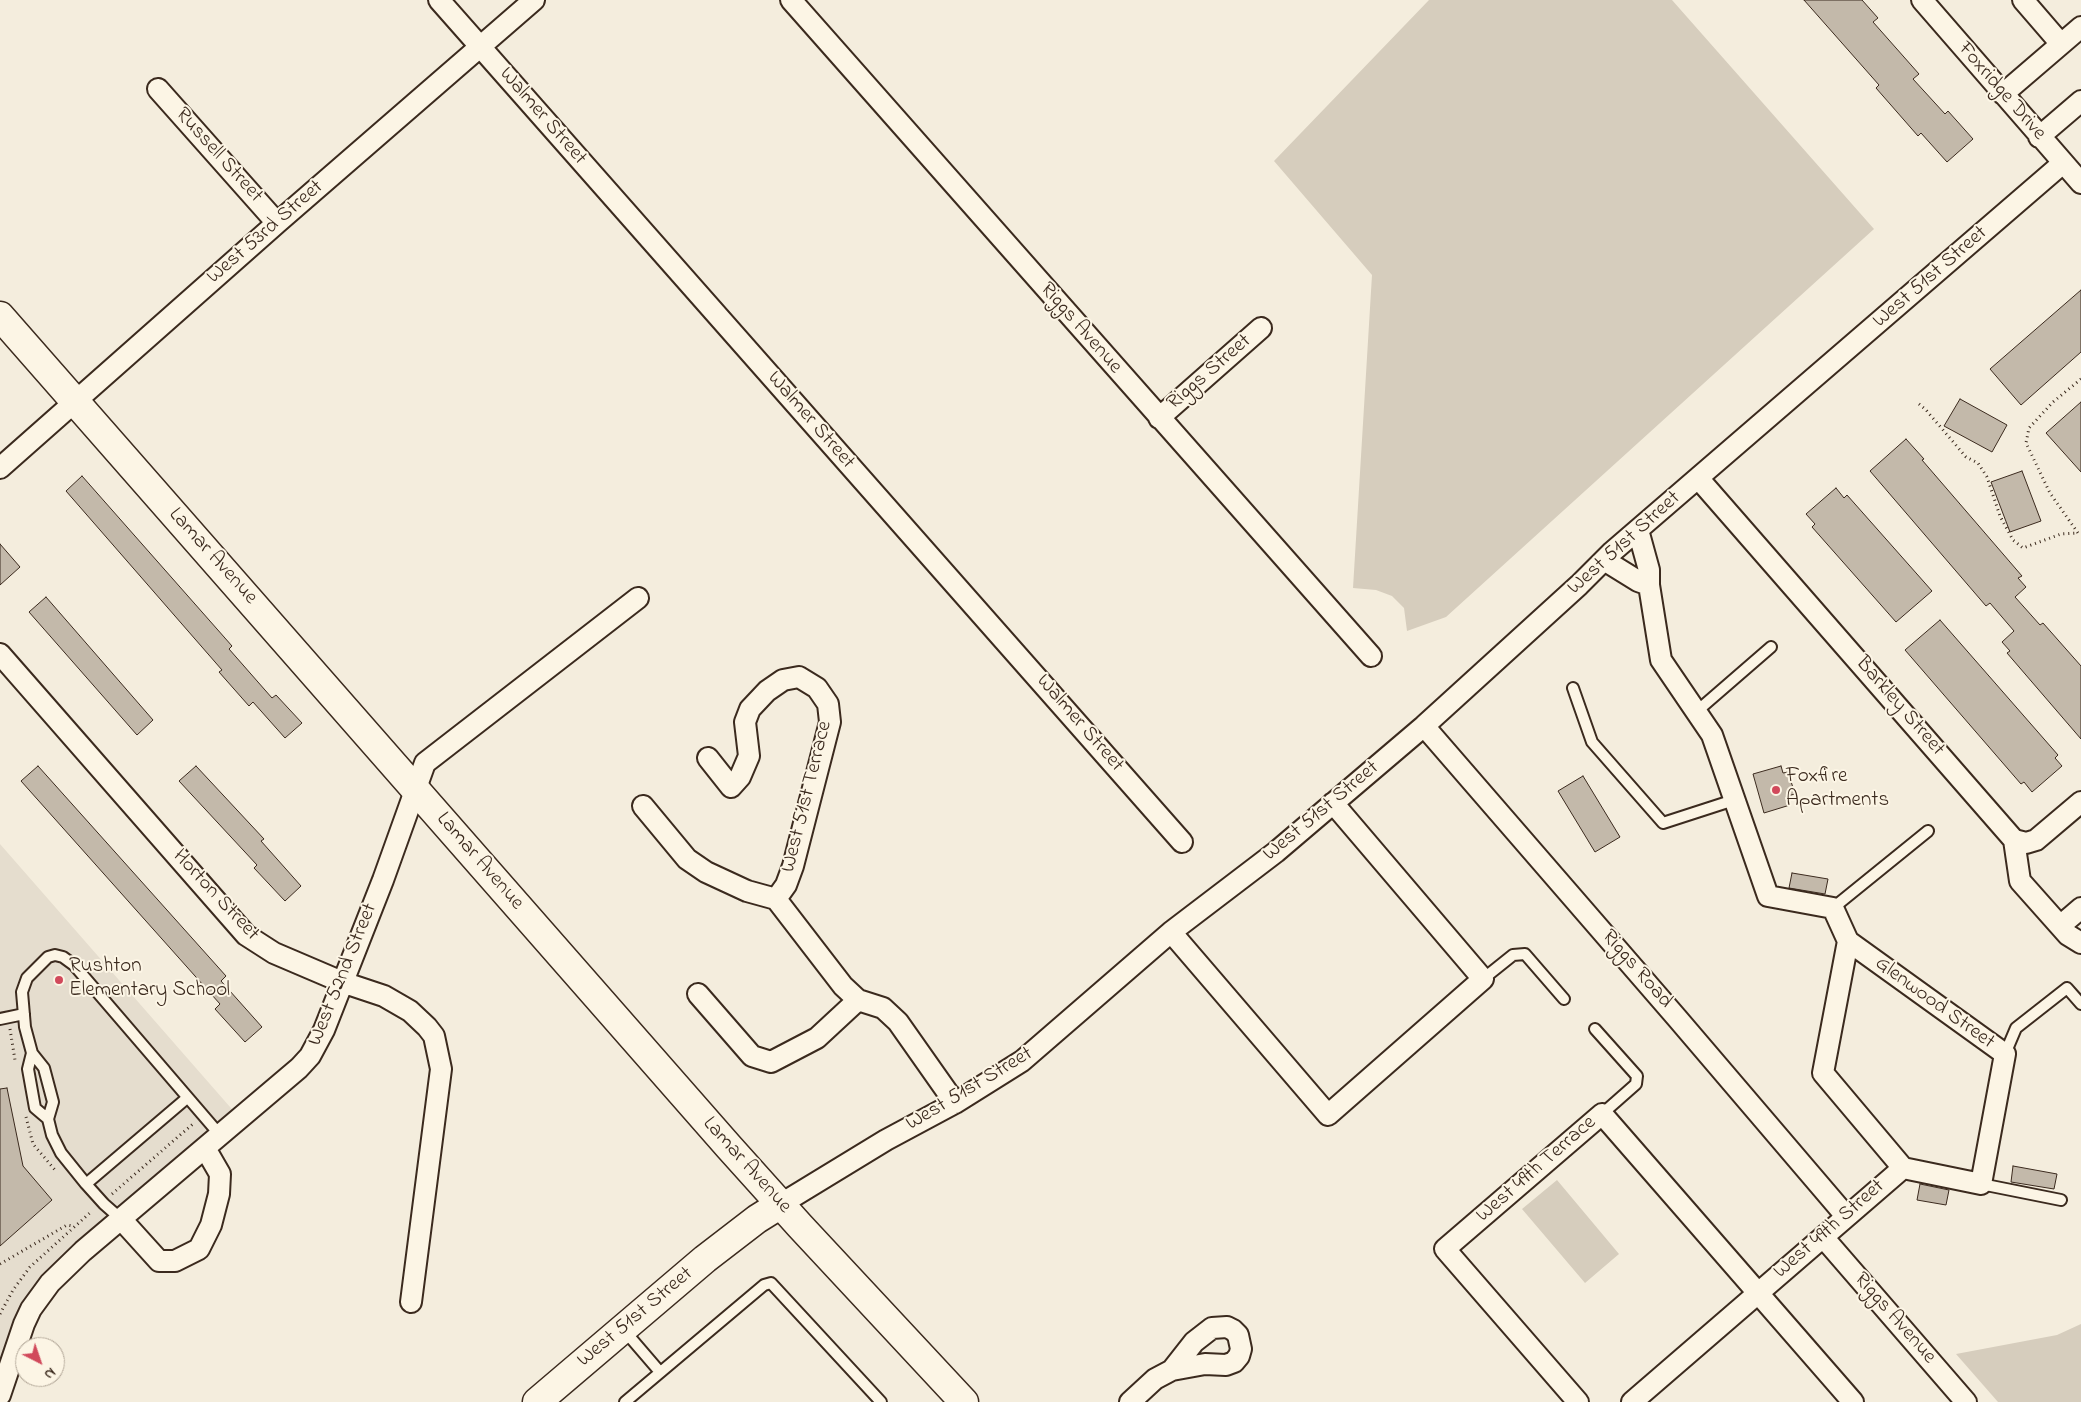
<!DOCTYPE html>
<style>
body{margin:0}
#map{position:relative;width:2081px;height:1402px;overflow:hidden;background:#f4eddd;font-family:"Indie Flower",sans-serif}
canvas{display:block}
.north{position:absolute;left:15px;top:1337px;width:50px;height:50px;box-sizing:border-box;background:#fcf5e5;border:1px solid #afa495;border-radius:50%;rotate:139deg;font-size:14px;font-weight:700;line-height:20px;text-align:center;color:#3b2a1e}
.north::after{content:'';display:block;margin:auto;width:18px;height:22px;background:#d1495b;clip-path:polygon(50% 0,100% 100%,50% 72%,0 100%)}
</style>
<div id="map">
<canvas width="2081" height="1402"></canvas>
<div class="north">N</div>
</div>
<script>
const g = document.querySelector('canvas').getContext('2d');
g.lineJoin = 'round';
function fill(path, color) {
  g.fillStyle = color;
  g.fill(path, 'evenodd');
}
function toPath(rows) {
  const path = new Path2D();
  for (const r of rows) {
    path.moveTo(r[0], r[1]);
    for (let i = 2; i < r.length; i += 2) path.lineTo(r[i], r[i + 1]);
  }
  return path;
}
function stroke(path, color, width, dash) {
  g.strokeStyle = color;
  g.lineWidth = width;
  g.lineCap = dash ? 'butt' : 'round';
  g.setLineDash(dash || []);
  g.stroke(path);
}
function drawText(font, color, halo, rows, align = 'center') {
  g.font = font + ' "Indie Flower",sans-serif';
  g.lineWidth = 4;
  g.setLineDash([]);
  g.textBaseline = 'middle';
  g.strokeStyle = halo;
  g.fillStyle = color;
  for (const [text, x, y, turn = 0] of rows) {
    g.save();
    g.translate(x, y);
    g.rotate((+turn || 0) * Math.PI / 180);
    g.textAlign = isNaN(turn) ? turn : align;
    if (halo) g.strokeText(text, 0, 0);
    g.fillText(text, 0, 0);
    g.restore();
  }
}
const built = toPath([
 [0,844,237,1115,69,1257,0,1375]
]);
const green = toPath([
 [1429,0,1672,0,1874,229,1446,617,1407,631,1404,608,1392,596,1376,590,1353,588,1372,275,1274,161],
 [1557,1180,1619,1254,1585,1283,1522,1209],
 [2081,1324,2081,1402,1998,1402,1956,1354,2057,1335]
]);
const building = toPath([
 [1804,0,1862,0,1878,18,1873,22,1919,74,1913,79,1945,114,1948,111,1973,139,1947,162,1921,133,1918,136,1876,88,1879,85,1804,0],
 [2081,290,2081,352,2021,405,1990,369,2081,290],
 [1960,399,2007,425,1992,452,1944,426,1960,399],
 [2081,402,2081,472,2046,433,2081,402],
 [1906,439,1924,459,1922,460,2022,576,2018,578,2026,587,2015,597,2040,625,2043,623,2081,666,2081,739,2007,653,2010,651,2002,642,2014,631,1990,603,1986,606,1870,471,1906,439],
 [2022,471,2041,521,2010,532,1991,482,2022,471],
 [82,476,232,646,229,649,272,698,276,695,302,723,285,738,253,702,249,706,219,672,222,670,66,491,82,476],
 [1836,488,1844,498,1847,495,1932,591,1896,622,1812,527,1815,524,1806,514,1836,488],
 [0,544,20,567,0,585,0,544],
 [46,597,153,720,137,735,29,612,46,597],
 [1940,620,2058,755,2055,758,2062,766,2032,792,2024,782,2021,784,1905,650,1940,620],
 [38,766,226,976,221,981,262,1027,245,1042,215,1009,220,1004,21,781,38,766],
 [196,766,264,839,261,841,301,886,285,901,254,868,257,865,179,781,196,766],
 [1781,766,1783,773,1788,772,1795,794,1787,796,1790,805,1764,813,1753,774,1781,766],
 [1583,776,1620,837,1595,852,1558,791,1583,776],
 [1792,873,1828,879,1825,894,1789,888,1792,873],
 [7,1088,23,1166,52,1200,0,1246,0,1089,7,1088],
 [2013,1166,2057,1174,2054,1189,2011,1182,2013,1166],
 [1920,1184,1949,1190,1946,1205,1917,1200,1920,1184]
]);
const path = toPath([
 [2081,379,2053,402,2029,428,2026,443,2050,493,2078,533,2081,534],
 [1919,404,1926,410,1966,457,1978,463,1987,477,2000,516,2013,540,2023,548,2061,534,2078,533],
 [10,1029,15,1060],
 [26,1117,33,1144,55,1170],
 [112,1194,194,1123],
 [0,1264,67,1225,73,1226],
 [0,1314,13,1290,30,1267,92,1211]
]);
const lane = toPath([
 [1573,688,1592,742,1663,823,1734,800],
 [1696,712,1771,647],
 [1833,908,1928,831],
 [1483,979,1513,955,1525,954,1564,999],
 [0,1019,24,1014],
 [1595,1029,1637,1076,1636,1084,1602,1114],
 [32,1053,28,1069,35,1108,48,1119],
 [2005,1054,2016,1028,2067,988,2081,1004],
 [86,1184,187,1098],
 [1981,1184,2061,1200],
 [121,1219,104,1204,86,1184,61,1153,52,1135,48,1119,53,1102,44,1068,32,1053,25,1027,22,992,27,978,48,957,55,955,63,957,74,965,220,1135],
 [623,1329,660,1372],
 [625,1402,764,1285,771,1283,881,1402]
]);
const street = toPath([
 [439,0,1182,842],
 [791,0,1371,656],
 [1922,0,2081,183],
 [2023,0,2061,44],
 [158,89,277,223],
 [2003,94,2081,27],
 [2039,137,2081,101],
 [1159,418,1261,328],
 [0,468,277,223,534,0],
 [1698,478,2014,840,2020,881,2068,935,2081,943],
 [1638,530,1649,570,1649,585,1661,660,1712,735,1768,896,1833,908,1848,941,1823,1073,1903,1168,1981,1184,2005,1054,1848,941],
 [1604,560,1638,581,1649,585],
 [0,654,246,935,274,953,342,982,384,996,410,1011,427,1027,434,1036,441,1069,411,1302],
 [1424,726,1677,1018,1846,1216],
 [708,758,731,787,740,777,749,756,745,722,750,709,767,691,783,680,799,677,817,688,828,704,830,722,793,866,786,885,776,899],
 [643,806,687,859,706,872,747,891,776,899,843,986,858,1000,883,1008,898,1022,955,1103],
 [2014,840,2026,843,2036,840,2081,802],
 [2060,926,2081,908],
 [1171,932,1328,1115,1483,979,1333,803],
 [698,994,752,1056,771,1062,817,1038,858,1000],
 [781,1204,886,1140,955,1103,1022,1061,1171,932,1276,852,1424,726,1579,585,1612,552,2063,163],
 [121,1219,159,1261,175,1261,199,1249,211,1225,219,1194,220,1174,205,1148],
 [1823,1237,1966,1402],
 [0,1395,24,1324,31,1309,50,1283,83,1251,299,1068,310,1056,324,1030,383,880,425,763,638,598],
 [1130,1402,1155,1379,1172,1370,1205,1364,1226,1365,1234,1362,1239,1356,1241,1349,1238,1335,1233,1330,1227,1327,1212,1328,1194,1342,1172,1370],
 [1578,1402,1445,1249,1602,1114,1853,1402],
 [1632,1402,1903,1168]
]);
const secondary = toPath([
 [0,316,729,1147,800,1226,964,1402],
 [537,1402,705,1259,757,1219,781,1204]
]);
const markers = [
 [1776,790,5,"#d1495b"],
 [59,980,5,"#d1495b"]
];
const streetNames = [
 ["Foxridge Drive",2001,92,49],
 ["Walmer Street",542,117,49],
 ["Russell Street",218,156,48],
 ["West 53rd Street",266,233,-41],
 ["West 51st Street",1931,278,-41],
 ["Riggs Avenue",1080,329,49],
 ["Riggs Street",1210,373,-41],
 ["Walmer Street",810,421,49],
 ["West 51st Street",1625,544,-42],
 ["Lamar Avenue",212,557,48],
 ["Barkley Street",1899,707,49],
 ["Walmer Street",1079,724,49],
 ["West 51st Terrace",808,797,-76],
 ["West 51st Street",1322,812,-40],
 ["Lamar Avenue",479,862,49],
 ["Horton Street",215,896,47],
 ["Riggs Road",1636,970,49],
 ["West 52nd Street",344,975,-68],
 ["Glenwood Street",1934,1004,36],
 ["West 51st Street",970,1090,-31],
 ["Lamar Avenue",746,1166,48],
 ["West 49th Terrace",1537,1170,-41],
 ["West 49th Street",1830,1230,-41],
 ["West 51st Street",636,1318,-40],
 ["Riggs Avenue",1894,1319,49]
];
const poiNames = [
 ["Foxfire",1786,778],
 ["Apartments",1786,802],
 ["Rushton",69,968],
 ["Elementary School",69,992]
];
fill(built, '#e5ddce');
fill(green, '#d6cdbd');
fill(building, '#c3b9aa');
stroke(building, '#3b2a1e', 1);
stroke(lane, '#3b2a1e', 14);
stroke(street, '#3b2a1e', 24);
stroke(secondary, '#3b2a1e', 31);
stroke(path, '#3b2a1e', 3, [1, 4]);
stroke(lane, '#fcf5e5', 10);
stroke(street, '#fcf5e5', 20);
stroke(secondary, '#fcf5e5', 28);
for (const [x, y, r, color] of markers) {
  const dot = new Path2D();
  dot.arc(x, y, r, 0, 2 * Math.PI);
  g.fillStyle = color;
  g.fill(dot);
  stroke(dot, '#fcf5e5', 2);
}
drawText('21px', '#3b2a1e', '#fcf5e5', streetNames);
drawText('21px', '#3b2a1e', '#fcf5e5', poiNames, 'left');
</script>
